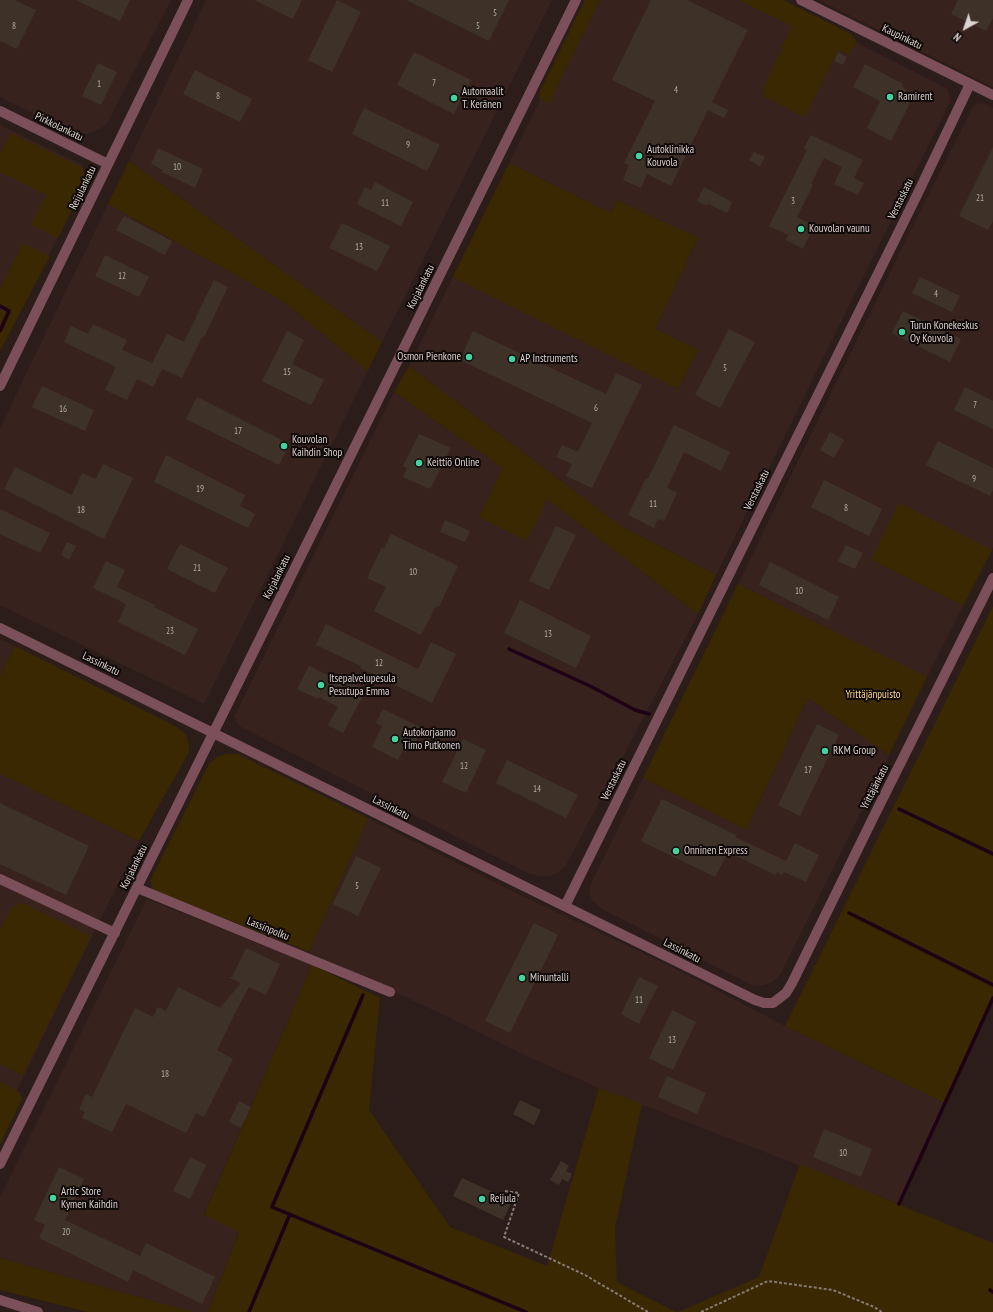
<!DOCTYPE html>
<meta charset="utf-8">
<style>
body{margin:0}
#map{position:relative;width:993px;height:1312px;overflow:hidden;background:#2c1d1a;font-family:"PT Sans Narrow",sans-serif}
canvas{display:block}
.north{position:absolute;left:945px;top:8px;width:40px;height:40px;-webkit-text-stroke:3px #0f0908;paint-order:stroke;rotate:220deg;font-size:11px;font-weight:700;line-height:16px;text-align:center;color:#dcd2d0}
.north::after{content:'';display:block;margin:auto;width:14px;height:18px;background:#dcd2d0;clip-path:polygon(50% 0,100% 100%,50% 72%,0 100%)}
</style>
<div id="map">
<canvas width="993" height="1312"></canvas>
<div class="north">N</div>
</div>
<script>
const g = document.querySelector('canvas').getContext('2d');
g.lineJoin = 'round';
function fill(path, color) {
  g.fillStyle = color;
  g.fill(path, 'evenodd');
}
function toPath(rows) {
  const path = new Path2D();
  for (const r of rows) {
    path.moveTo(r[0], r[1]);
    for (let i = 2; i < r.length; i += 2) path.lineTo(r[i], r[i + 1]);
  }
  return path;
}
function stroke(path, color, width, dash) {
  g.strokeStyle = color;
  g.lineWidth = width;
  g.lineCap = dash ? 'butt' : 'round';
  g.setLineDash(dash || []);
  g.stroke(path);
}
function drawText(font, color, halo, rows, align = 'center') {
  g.font = font + ' "PT Sans Narrow",sans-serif';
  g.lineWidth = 4;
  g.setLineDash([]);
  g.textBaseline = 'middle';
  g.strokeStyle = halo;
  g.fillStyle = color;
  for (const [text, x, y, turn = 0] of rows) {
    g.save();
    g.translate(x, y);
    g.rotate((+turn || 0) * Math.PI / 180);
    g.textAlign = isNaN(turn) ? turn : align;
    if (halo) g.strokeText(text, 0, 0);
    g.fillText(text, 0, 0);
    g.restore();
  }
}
const built = toPath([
 [0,0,171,0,108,122,103,127,91,133,78,135,0,97],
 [206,0,552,0,382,342,129,161],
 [588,0,773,0,948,89,950,102,716,575,619,525,409,366,453,277,678,389,698,350,655,329,698,238,617,200,611,213,509,163],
 [819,0,993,0,993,87],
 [983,103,993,108,993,547,992,550,871,560,963,606,927,677,738,584,919,213,974,105],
 [0,125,82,165,86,182,22,308,0,297],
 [108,204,284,302,368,371,204,704,0,605,0,428],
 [394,392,503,468,479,517,547,499,698,614,565,867,558,873,549,876,539,876,526,872,239,726,234,717],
 [0,639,15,646,0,676],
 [808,698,889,755,781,973,775,980,765,985,754,986,602,909,592,900,589,891,593,879,643,778,746,830],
 [0,774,139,841,100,920,0,1125],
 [368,818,512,891,674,968,785,1026,945,1103,899,1204,599,1088,531,1058,450,1018,309,952],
 [147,899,312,965,204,1214,239,1231,208,1312,193,1312,0,1258,0,1197]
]);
const green = toPath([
 [585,0,600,0,548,104,539,98,540,91],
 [738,0,783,0,851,34,856,40,855,44,850,55,838,50,805,117,764,96,762,91,792,26],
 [11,133,83,168,86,182,58,238,31,225,46,195,0,172,0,154],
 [129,161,382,342,368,371,284,302,108,204],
 [509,163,611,213,617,200,698,238,655,329,698,350,678,389,453,277],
 [23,243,50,256,0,351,0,289],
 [409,366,619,525,716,575,698,614,547,499,527,541,479,517,503,468,394,392],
 [899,503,992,550,963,606,871,560],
 [738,584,927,677,889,755,808,698,746,830,643,778],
 [993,606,993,999,945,1103,785,1026],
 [15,646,177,727,186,735,189,744,189,752,139,841,0,774,0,676],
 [226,754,238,754,368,818,309,952,153,890,150,881,209,764,217,757],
 [23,903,91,936,23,1075,0,1064,0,930,11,908,16,905],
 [312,965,380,998,369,1110,450,1227,547,1266,599,1088,642,1104,615,1228,617,1282,676,1312,208,1312,239,1232,204,1215],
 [0,1082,13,1088,20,1093,22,1099,0,1145],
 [800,1164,993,1243,993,1312,678,1312,759,1277],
 [0,1258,193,1312,88,1312,0,1290]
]);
const stream = toPath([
 [0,306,9,311,0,331],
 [509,649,590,686,635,710,649,714],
 [899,809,993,854],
 [849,913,993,985],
 [363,995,272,1207,526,1312],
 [899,1204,993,998],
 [990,1290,993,1292],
 [249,1312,290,1214]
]);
const building = toPath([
 [0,0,14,0,36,10,17,49,0,41],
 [76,0,130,0,120,21],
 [254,0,302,0,293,19],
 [337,0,361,12,332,72,308,60],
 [406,0,509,0,489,41],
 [651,0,687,0,748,30,712,102,728,110,724,118,708,110,671,186,647,174,641,188,623,180,629,165,624,163,655,101,612,80],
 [958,0,993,0,993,18,986,31,951,14],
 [414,52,471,80,454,114,397,85],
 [838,52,847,57,843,65,834,61],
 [98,63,117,72,101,105,82,96],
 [865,64,903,84,902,87,906,90,908,99,911,101,891,141,867,128,880,101,853,87],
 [195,70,252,99,240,122,183,94],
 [364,108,440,145,427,171,352,134],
 [811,135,863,160,854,178,864,183,858,195,834,184,842,167,824,158,811,184,813,185,797,217,811,224,808,231,811,232,803,249,786,240,788,235,769,226,807,150,804,148],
 [993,147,993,221,988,230,959,216],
 [158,148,203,169,195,188,162,172,163,170,151,164],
 [754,152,765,157,760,166,749,160],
 [375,182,413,202,401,226,357,204,365,187,371,190],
 [704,187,732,202,727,213,708,204,707,206,697,201],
 [124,216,172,241,165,255,116,230],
 [342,223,390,246,377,271,329,248],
 [105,255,149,277,139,297,95,276],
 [920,277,960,296,952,312,912,293],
 [214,280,228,287,204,337,202,337,182,378,162,369,153,387,137,379,127,400,105,390,116,367,64,342,71,326,88,334,93,324,127,340,122,350,152,363,167,334,184,342],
 [903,311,961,339,950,362,892,333],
 [729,329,755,342,720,408,695,395],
 [287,331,304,340,292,364,324,380,311,405,262,381],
 [473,331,606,394,616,373,642,385,592,488,566,476,572,464,556,457,562,445,578,452,592,423,460,360],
 [42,386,94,410,85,431,32,407],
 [965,387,993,401,993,429,954,410],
 [197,397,290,444,279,465,186,419],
 [674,425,730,452,721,471,684,452,667,488,677,493,664,521,658,519,654,528,628,515,646,478,648,479],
 [830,432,844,440,834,458,820,450],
 [419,434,451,448,430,489,403,477,407,468,403,466],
 [938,441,993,468,993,490,990,496,926,465],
 [166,455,245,495,240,506,255,514,248,528,154,482],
 [103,464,133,478,104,539,4,489,15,467,72,495,82,473,96,479],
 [824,480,882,509,869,536,811,507],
 [0,509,50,533,40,553,0,534],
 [445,520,470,531,465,542,440,532],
 [556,526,576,535,549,590,529,581],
 [391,534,458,566,439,607,436,606,421,635,374,611,386,587,367,578,382,547,384,549],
 [67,542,76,546,69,560,61,555],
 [180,544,228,568,215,593,167,569],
 [846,545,863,553,855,569,838,561],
 [106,561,125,570,117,587,155,605,154,607,198,629,185,655,118,622,126,604,93,588],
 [770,562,839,597,828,620,759,585],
 [520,600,591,636,576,668,504,633],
 [326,624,418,669,431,642,456,654,432,703,360,668,361,666,316,645],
 [309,666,330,676,332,673,366,690,343,733,328,725,338,707,319,697,318,699,297,689],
 [383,709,422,728,415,743,408,740,398,760,372,747,382,726,376,723],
 [817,724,839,735,800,816,778,805],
 [463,739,486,750,466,793,442,782],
 [507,760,578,795,566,818,496,783],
 [662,799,736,835,735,837,786,861,795,843,819,855,806,882,784,872,782,875,777,872,775,875,728,852,715,877,641,841],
 [0,803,89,846,66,895,0,864],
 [356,856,381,868,358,916,333,904],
 [534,923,558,935,510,1033,485,1021],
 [246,948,280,964,266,995,249,987,234,1015,217,1050,233,1059,204,1117,196,1113,186,1133,126,1104,112,1132,82,1118,85,1112,79,1109,86,1094,92,1097,135,1008,153,1017,158,1007,166,1011,178,987,220,1008,241,983,228,977,232,977],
 [639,977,658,986,639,1024,621,1014],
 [672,1010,696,1022,673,1070,649,1058],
 [667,1076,706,1093,697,1114,658,1097],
 [520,1100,541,1110,534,1125,513,1114],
 [239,1101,251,1107,241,1128,229,1122],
 [824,1129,872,1149,861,1177,813,1157],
 [190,1157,206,1165,190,1199,173,1191],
 [561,1161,569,1166,566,1171,572,1174,568,1182,562,1179,559,1185,550,1180],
 [59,1167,84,1179,65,1220,140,1256,146,1243,215,1277,202,1304,133,1270,128,1282,39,1238,45,1225,34,1220],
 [462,1178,512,1201,503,1220,453,1196]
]);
const path = toPath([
 [505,1191,519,1193,504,1237,585,1275,648,1312],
 [701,1312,768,1281,833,1290,874,1307,882,1312]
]);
const minor = toPath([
 [801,0,993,95],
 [0,111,108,164],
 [0,386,188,0],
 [0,628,755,1000,764,1003,773,1003,786,993,792,983,875,814,993,578],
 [0,879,115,933],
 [137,888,390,992],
 [565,906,917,195,970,84],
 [0,1164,576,0],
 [0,1300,38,1312]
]);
const markers = [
 [890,97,4,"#41d4a1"],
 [454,98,4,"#41d4a1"],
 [639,156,4,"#41d4a1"],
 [801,229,4,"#41d4a1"],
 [902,332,4,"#41d4a1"],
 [469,357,4,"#41d4a1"],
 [512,359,4,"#41d4a1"],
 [284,446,4,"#41d4a1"],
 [419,463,4,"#41d4a1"],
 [321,685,4,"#41d4a1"],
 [395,739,4,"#41d4a1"],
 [825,751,4,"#41d4a1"],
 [676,851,4,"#41d4a1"],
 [522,978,4,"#41d4a1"],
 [53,1198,4,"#41d4a1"],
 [482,1199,4,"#41d4a1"]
];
const numberNames = [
 ["5",495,13],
 ["8",14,26],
 ["5",478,26],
 ["7",434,83],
 ["1",99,84],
 ["4",676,90],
 ["8",218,96],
 ["9",408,145],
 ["10",177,167],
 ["21",980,198],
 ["3",793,201],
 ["11",385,203],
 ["13",359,247],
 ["12",122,276],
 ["4",936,294],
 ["5",725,368],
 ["15",287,372],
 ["7",975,405],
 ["6",596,408],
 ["16",63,409],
 ["17",238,431],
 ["9",974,479],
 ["19",200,489],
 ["11",653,504],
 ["8",846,508],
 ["18",81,510],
 ["21",197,568],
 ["10",413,572],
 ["10",799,591],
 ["23",170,631],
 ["13",548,634],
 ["12",379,663],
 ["12",464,766],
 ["17",808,770],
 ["14",537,789],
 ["5",357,886],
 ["11",639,1000],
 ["13",672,1040],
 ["18",165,1074],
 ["10",843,1153],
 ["20",66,1232]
];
const streetNames = [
 ["Kaupinkatu",902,37,26],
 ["Pirkkolankatu",59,127,26],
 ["Reijulankatu",83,188,-64],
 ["Verstaskatu",901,199,-64],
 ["Korjalankatu",421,287,-64],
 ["Verstaskatu",757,490,-64],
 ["Korjalankatu",277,577,-64],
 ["Lassinkatu",101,664,26],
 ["Verstaskatu",614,780,-64],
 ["Yrittäjänkatu",875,787,-63],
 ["Lassinkatu",391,808,27],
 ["Korjalankatu",134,867,-64],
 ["Lassinpolku",268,929,22],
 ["Lassinkatu",682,951,27]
];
const poiNames = [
 ["Automaalit",462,92],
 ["T. Keränen",462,105],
 ["Ramirent",898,97],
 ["Autoklinikka",647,150],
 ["Kouvola",647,163],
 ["Kouvolan vaunu",809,229],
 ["Turun Konekeskus",910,326],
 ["Oy Kouvola",910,339],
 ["Osmon Pienkone",461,357,"right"],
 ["AP Instruments",520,359],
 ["Kouvolan",292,440],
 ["Kaihdin Shop",292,453],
 ["Keittiö Online",427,463],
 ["Itsepalvelupesula",329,679],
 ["Pesutupa Emma",329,692],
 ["Autokorjaamo",403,733],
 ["Timo Putkonen",403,746],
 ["RKM Group",833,751],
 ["Onninen Express",684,851],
 ["Minuntalli",530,978],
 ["Artic Store",61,1192],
 ["Kymen Kaihdin",61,1205],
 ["Reijula",490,1199]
];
const parkNames = [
 ["Yrittäjänpuisto",873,695]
];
fill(built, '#38221e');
fill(green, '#392800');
stroke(stream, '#1e0017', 3.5);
fill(building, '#3e3228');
stroke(path, '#877a78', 2, [3, 2]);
stroke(minor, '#7b505a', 10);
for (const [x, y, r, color] of markers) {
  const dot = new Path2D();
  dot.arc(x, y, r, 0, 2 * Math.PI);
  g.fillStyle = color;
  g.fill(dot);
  stroke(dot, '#0f0908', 1.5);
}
drawText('9px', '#b4aaa6', null, numberNames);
drawText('11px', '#dcd2d0', '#0f0908', streetNames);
drawText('11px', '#dcd2d0', '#0f0908', poiNames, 'left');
drawText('11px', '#fcda90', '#0f0908', parkNames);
</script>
